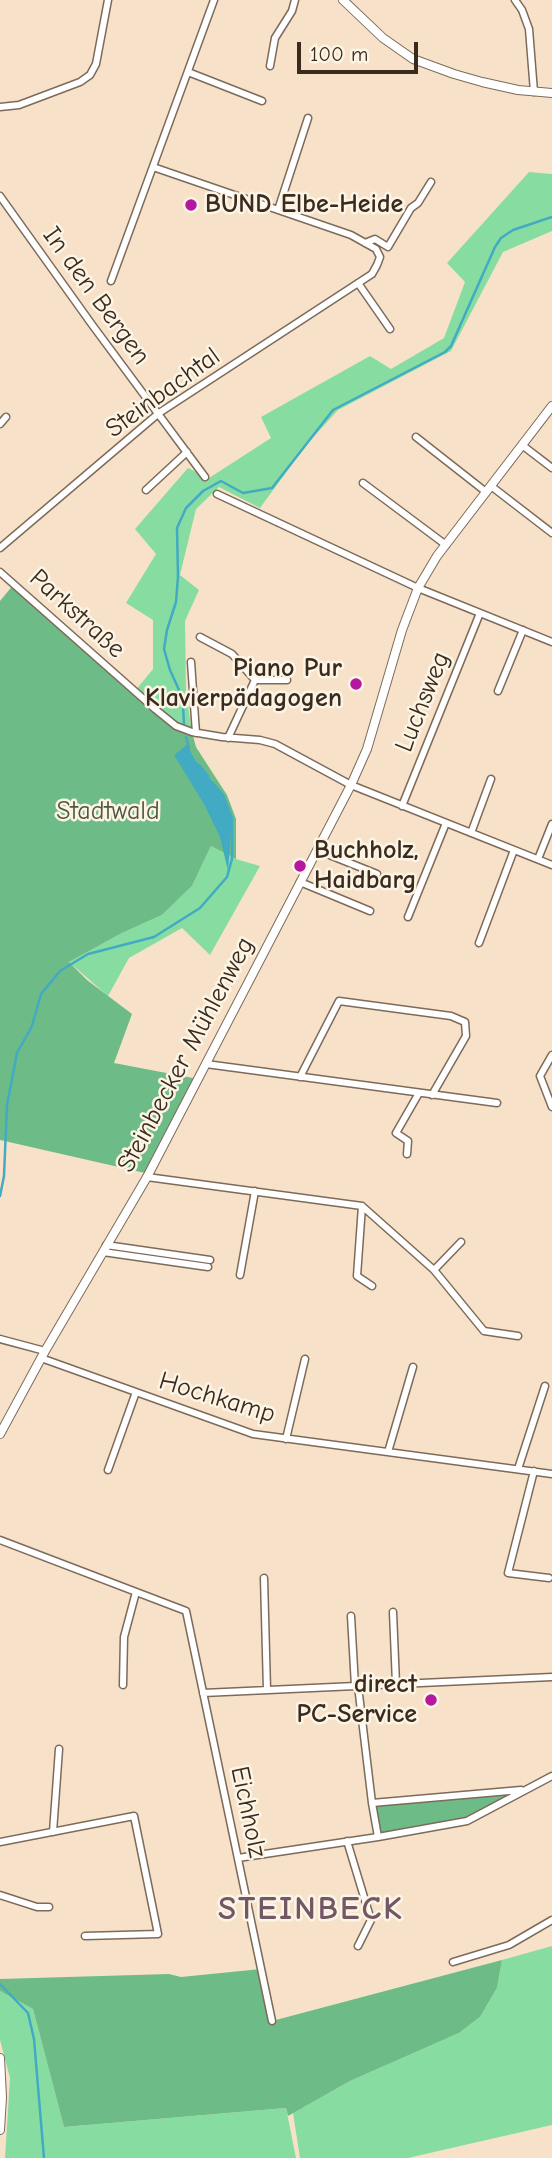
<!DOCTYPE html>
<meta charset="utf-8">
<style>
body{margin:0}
#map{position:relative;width:552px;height:2158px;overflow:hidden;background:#f7e2c9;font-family:"Comic Neue",sans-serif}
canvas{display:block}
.scale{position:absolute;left:297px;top:42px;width:121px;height:32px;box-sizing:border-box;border:4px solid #3b2a1e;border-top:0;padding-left:9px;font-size:21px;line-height:24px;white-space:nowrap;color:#3b2a1e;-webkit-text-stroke:5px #fcf5e5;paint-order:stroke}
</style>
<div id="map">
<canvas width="552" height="2158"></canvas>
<div class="scale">100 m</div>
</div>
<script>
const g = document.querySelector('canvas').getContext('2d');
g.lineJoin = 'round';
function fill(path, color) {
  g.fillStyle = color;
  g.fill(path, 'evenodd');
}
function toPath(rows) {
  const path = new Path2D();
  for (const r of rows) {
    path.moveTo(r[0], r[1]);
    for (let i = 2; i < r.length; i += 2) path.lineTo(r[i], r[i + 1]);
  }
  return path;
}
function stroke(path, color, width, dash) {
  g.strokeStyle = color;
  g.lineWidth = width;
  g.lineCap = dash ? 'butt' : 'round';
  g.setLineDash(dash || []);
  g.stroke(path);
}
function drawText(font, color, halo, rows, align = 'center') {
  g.font = font + ' "Comic Neue",sans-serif';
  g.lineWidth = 5;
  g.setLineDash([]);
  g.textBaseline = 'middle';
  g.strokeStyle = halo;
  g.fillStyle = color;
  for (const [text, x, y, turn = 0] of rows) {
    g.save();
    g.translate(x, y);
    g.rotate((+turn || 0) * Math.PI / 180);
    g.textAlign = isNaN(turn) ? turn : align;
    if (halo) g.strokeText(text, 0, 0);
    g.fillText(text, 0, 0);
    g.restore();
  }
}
const green = toPath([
 [529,172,552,174,552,231,503,252,451,351,338,410,307,444,260,508,219,487,196,509,180,575,199,590,185,621,186,692,192,732,176,726,135,691,153,669,153,620,126,603,156,554,135,529,188,468,209,478,271,438,261,417,370,356,391,369,444,338,465,282,447,263],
 [211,846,236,859,260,866,210,955,182,928,129,958,108,996,69,962,122,933,162,915,192,886],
 [552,1946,552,2125,408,2158,300,2158,293,2113,350,2081,459,2033,480,2017,497,1988,502,1960],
 [0,1991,33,2009,64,2127,286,2108,296,2158,5,2158,10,2078,0,2040]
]);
const forest = toPath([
 [14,584,155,709,192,732,196,747,227,795,236,819,236,859,211,846,192,886,162,915,122,933,69,962,87,980,132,1014,114,1063,198,1079,145,1173,0,1140,0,601],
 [526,1790,467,1821,378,1837,372,1803],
 [502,1960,497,1988,480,2017,459,2033,350,2081,288,2116,286,2108,64,2127,33,2009,0,1991,0,1979,169,1974,181,1977,261,1969,272,2021]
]);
const water = toPath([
 [187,745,195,760,223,795,232,818,228,871,220,837,204,804,174,755]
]);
const stream = toPath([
 [184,724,183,706,179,690,170,670,164,649,167,630,176,602,178,577,177,528,186,508,203,491,221,481,243,493,272,488,333,410,445,352,451,346,495,247,501,238,513,230,552,217],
 [186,737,189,748],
 [199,765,208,776],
 [0,1196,4,1176,7,1105,17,1053,32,1026,41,994,60,971,88,954,154,937,200,908,227,877,232,859,232,818,223,795,212,782],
 [0,1984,28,2013,34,2039,44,2158]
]);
const minor = toPath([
 [515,0,522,10,529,29,534,92],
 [270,66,275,38,292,11,295,0],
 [188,72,262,101],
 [0,107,19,105,80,82,90,75,96,64,108,0],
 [0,196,93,326,205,477],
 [278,210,308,118],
 [365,243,375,239,388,247,411,208,418,203,431,182],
 [111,281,214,0],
 [358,283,390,329],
 [0,424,6,417],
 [416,437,486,492],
 [522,445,552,468],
 [363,483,446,545],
 [491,486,552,533],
 [146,490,187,452],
 [217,494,418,588,552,642],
 [0,548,159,413,372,274,377,265,380,257,376,249,351,235,153,167],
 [0,572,155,709,176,726,192,732,222,737,260,740,275,744,351,785,552,865],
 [200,637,232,654,255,680,287,680],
 [191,662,196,733],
 [498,691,523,630],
 [228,738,255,680],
 [402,806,480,613],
 [471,833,491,779],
 [317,850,377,874],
 [538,859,552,824],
 [300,882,370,911],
 [408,917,446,823],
 [479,943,514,850],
 [552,1055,540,1076,552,1107],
 [206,1064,497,1103],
 [300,1077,339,1001,451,1016,465,1022,466,1036,432,1095],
 [407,1154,408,1141,396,1133,419,1093],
 [147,1177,362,1206,434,1270,484,1331,518,1336],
 [362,1206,357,1276,372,1286],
 [106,1245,210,1260],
 [103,1252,208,1267],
 [434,1270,461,1242],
 [240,1275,255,1191],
 [0,1339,45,1351],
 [41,1358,253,1434,552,1474],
 [286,1439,305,1359],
 [388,1452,413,1367],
 [518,1469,545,1386],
 [108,1470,136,1392],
 [534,1471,508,1573,549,1578],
 [0,1540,186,1611,272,2021],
 [264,1578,267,1690],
 [393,1612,396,1684],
 [351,1616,355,1686],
 [123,1685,124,1637,136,1592],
 [358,1686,372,1803,378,1837],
 [203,1693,552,1677],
 [372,1803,521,1790],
 [53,1832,59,1749],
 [347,1841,371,1920,358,1946],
 [0,1842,134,1816,158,1934,85,1936],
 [238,1858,378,1837,467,1821,552,1776],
 [0,1895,37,1907,49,1907],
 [453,1962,509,1945,552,1920]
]);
const tertiary = toPath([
 [343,0,383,38,413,59,454,74,482,82,518,90,552,93],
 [0,1434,45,1351,147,1177,351,785,367,749,402,630,418,588,437,556,552,406],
 [0,2058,2,2097,0,2130]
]);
const markers = [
 [191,205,7,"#b5179e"],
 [356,684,7,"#b5179e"],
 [300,866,7,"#b5179e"],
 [431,1700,7,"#b5179e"]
];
const poiNames = [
 ["BUND Elbe-Heide",205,205],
 ["Piano Pur",342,669,"right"],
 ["Klavierpädagogen",342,699,"right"],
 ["Buchholz,",314,851],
 ["Haidbarg",314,881],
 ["direct",417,1685,"right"],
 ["PC-Service",417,1715,"right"]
];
const streetNames = [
 ["In den Bergen",96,296,54],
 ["Steinbachtal",163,393,-36],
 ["Parkstraße",77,614,42],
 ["Luchsweg",423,702,-68],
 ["Steinbecker Mühlenweg",186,1055,-62],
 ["Hochkamp",217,1398,17],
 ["Eichholz",248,1812,78]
];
const parkNames = [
 ["Stadtwald",108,812]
];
const districtNames = [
 ["STEINBECK",311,1910]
];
fill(green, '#87dda1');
fill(forest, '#6dbc87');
fill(water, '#42aac2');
stroke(stream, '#42aac2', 2.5);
stroke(minor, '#7d6a5a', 9);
stroke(tertiary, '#7d6a5a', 10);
stroke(minor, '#fff', 6);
stroke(tertiary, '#fff', 8);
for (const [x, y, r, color] of markers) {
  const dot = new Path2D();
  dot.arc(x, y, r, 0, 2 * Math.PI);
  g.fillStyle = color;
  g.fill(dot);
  stroke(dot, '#fcf5e5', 2.5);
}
drawText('bold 26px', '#3b2a1e', '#fcf5e5', poiNames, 'left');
drawText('26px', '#3b2a1e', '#fcf5e5', streetNames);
drawText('26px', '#4e573f', '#fcf5e5', parkNames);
g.letterSpacing = '2px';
drawText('bold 33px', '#735764', '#fcf5e5', districtNames);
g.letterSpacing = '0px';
</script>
